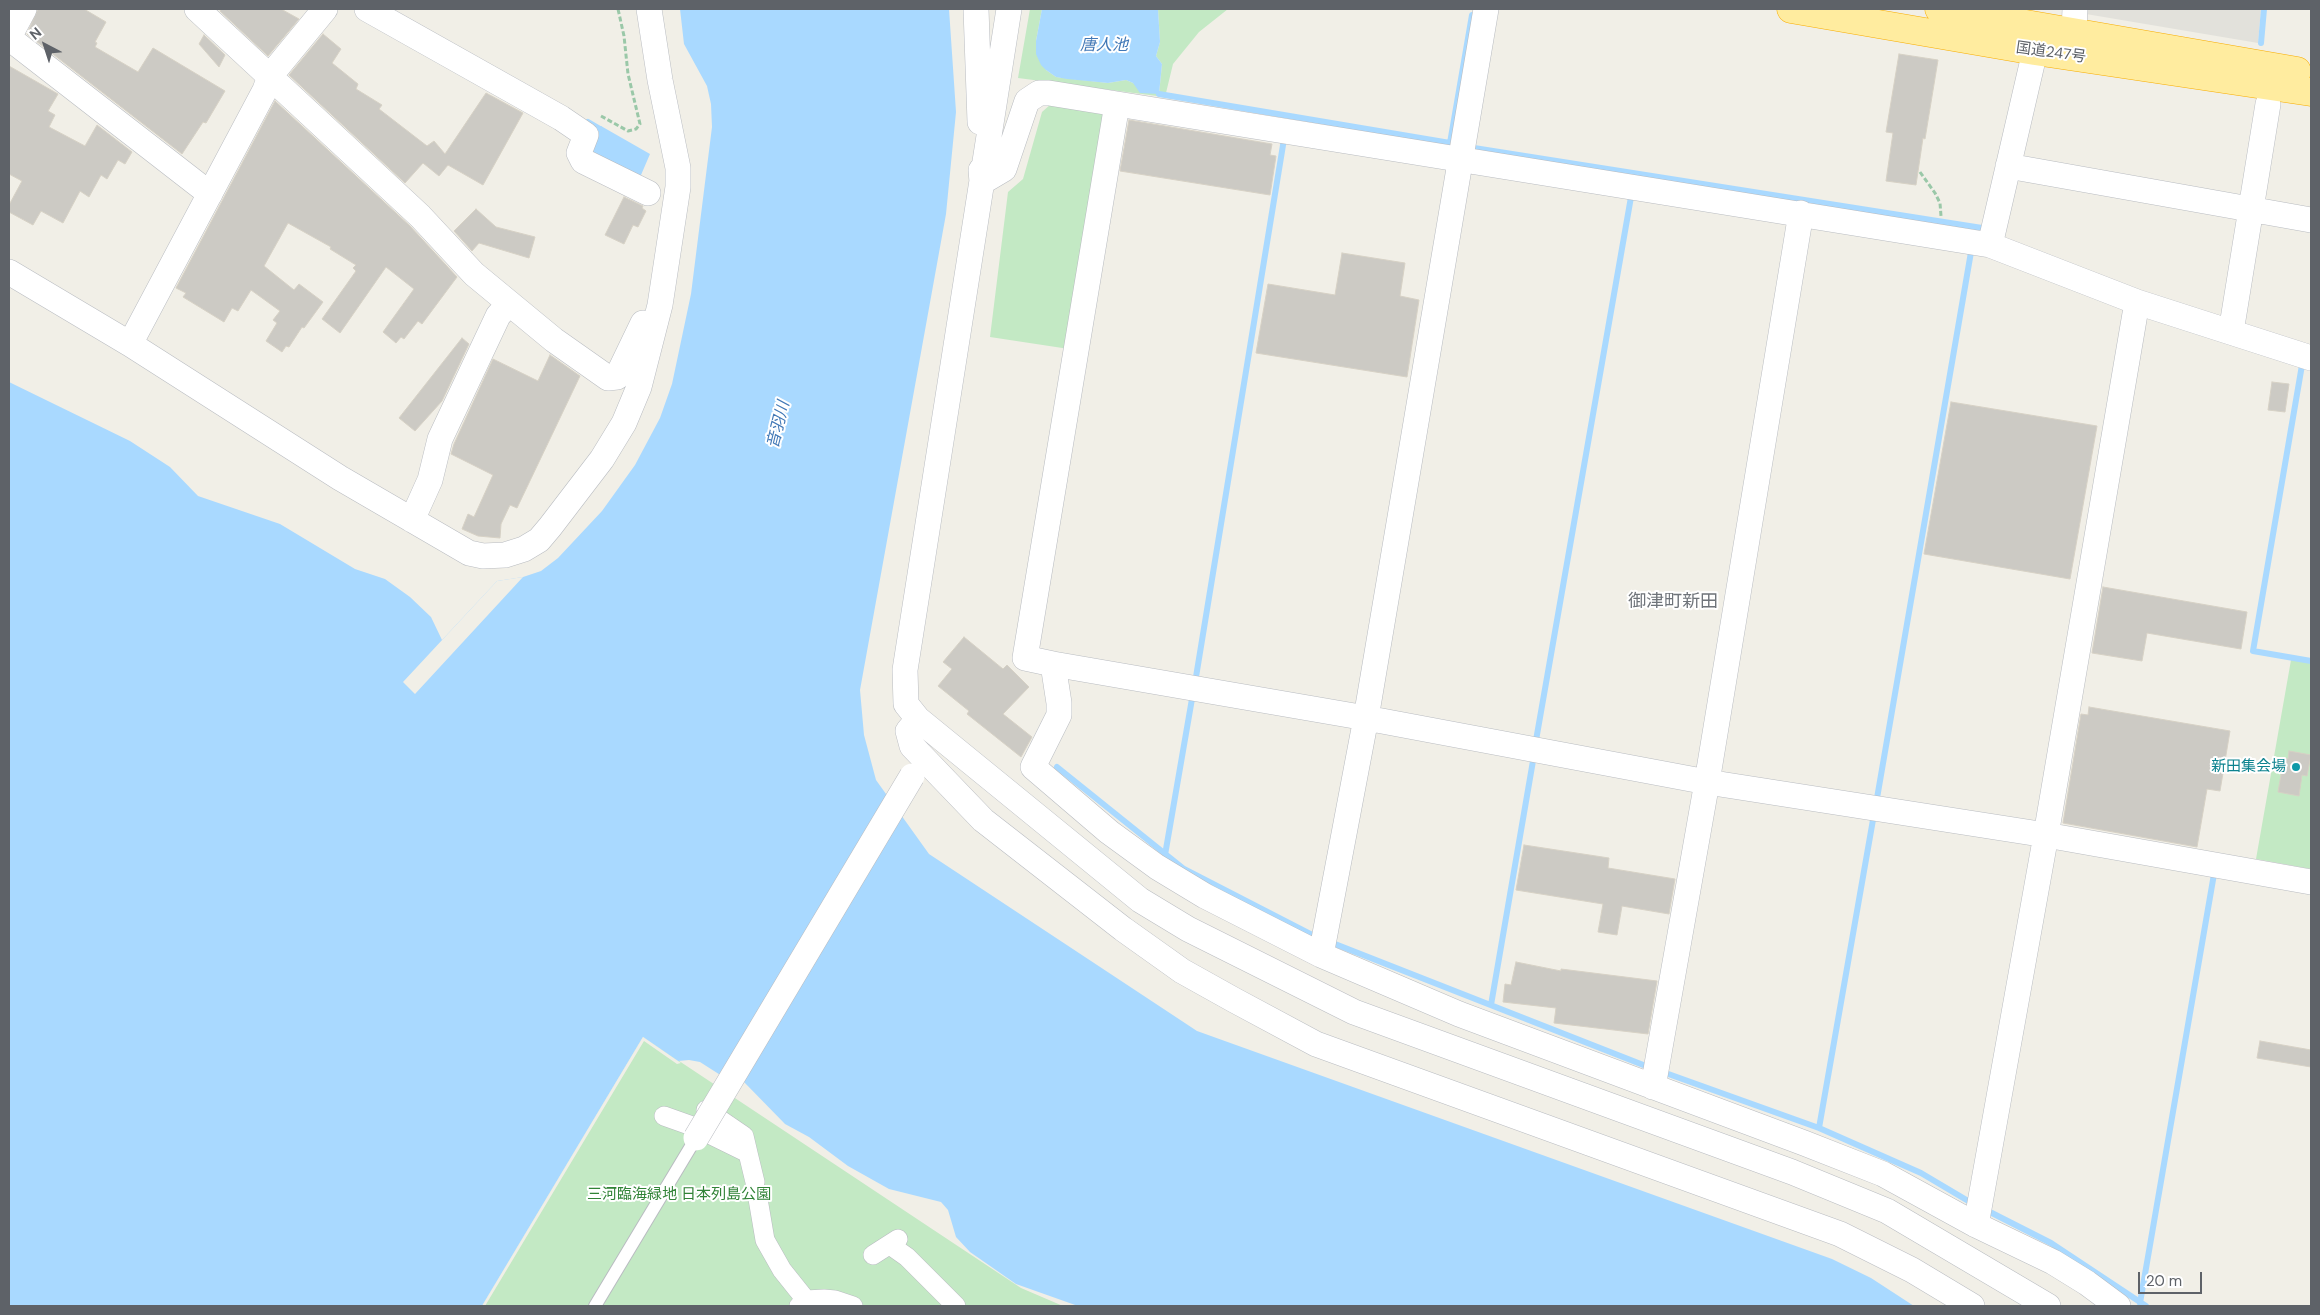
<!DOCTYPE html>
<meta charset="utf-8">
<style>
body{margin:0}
#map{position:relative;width:2320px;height:1315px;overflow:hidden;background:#f1efe7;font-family:"DM Sans",sans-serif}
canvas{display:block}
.frame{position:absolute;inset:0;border:10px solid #5e6268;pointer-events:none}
.north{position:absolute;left:20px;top:20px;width:50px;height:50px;-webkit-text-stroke:4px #fff;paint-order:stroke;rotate:320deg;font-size:14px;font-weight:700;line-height:20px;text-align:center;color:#5e6268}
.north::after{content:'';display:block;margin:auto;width:18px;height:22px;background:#5e6268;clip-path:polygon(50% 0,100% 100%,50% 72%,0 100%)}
.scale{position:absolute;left:2138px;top:1272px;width:64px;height:22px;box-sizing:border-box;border:2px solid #5e6268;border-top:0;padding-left:6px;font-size:15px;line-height:18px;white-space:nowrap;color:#5e6268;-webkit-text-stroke:4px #fff;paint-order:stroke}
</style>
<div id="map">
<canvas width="2320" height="1315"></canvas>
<div class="frame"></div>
<div class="north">N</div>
<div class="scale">20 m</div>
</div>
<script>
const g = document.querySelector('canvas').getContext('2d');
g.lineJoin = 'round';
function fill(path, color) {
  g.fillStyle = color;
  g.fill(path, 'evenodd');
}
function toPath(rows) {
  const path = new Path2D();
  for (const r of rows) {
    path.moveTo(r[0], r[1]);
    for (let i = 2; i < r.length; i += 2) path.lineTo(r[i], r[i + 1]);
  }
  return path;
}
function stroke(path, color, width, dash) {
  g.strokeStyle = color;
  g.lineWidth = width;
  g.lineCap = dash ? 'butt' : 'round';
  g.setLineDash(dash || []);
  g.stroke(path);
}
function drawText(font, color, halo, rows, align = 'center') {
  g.font = font + ' "DM Sans","Noto Sans JP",sans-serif';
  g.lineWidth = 4;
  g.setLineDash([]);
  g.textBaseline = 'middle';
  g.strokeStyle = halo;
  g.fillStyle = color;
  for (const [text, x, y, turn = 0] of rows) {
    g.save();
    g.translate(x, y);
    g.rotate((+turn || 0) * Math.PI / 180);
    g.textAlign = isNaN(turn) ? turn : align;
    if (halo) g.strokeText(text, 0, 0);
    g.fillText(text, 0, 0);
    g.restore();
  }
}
const industrial = toPath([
 [2087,9,2261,9,2258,43,2086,14]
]);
const green = toPath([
 [1030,9,1042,9,1036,41,1046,70,1056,77,1108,83,1126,80,1159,94,1162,64,1156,56,1160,42,1158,9,1228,9,1199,32,1173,64,1165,97,1018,78],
 [1051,104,1105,114,1069,349,990,337,1008,192,1023,179,1042,112],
 [2291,660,2311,663,2311,869,2256,859],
 [643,1037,1021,1288,1063,1306,482,1306]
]);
const water = toPath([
 [680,9,949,9,956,112,946,214,860,690,864,735,876,780,929,854,1197,1031,1832,1259,1871,1278,1914,1306,1078,1306,1016,1284,970,1252,956,1237,948,1210,941,1202,889,1189,848,1166,809,1137,785,1124,744,1082,725,1078,700,1062,689,1060,678,1061,643,1037,482,1306,9,1306,9,382,130,441,170,467,198,496,280,524,355,569,385,579,410,597,431,617,442,640,497,581,523,577,541,571,558,558,602,511,635,465,660,418,672,384,691,294,712,127,711,104,707,86,684,44],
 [1042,9,1158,9,1160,42,1156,56,1162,64,1159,94,1140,93,1133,83,1126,80,1108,83,1067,79,1056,77,1046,70,1041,65,1036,54,1036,41],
 [601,126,650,154,638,182,590,156]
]);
const pier = toPath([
 [523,577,415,694,403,682,497,581],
 [643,1037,681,1063,677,1064,644,1041,485,1306,482,1306]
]);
const stream = toPath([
 [2261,43,2264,9],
 [1159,94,1450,143,1472,15],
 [588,122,600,129],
 [1474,148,1982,228],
 [2302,365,2253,651,2311,661],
 [1195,683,1284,139],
 [1535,746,1631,197],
 [1057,767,1184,869,1318,938],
 [1876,804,1971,252],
 [1165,855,1193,693],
 [1330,942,1651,1068],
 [1491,1005,1534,755],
 [1660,1071,1819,1128,1921,1173,1975,1205],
 [1819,1128,1874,814],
 [1984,1209,2051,1243,2146,1306],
 [2140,1303,2214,874]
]);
const building = toPath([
 [38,9,84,9,106,22,95,42,97,43,95,47,138,72,153,48,225,91,206,123,203,122,182,154,27,34,38,9],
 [221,9,281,9,299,19,268,56,220,11,221,9],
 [323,34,341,49,332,63,358,84,356,89,382,105,379,109,427,146,434,141,445,154,486,93,523,113,483,185,448,165,439,176,423,163,405,183,289,75,323,34],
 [204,35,225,55,219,67,199,44,204,35],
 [1899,54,1938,60,1925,139,1923,138,1916,185,1886,181,1893,133,1886,132,1899,54],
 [9,66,58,94,48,111,55,115,49,127,85,146,97,125,132,152,125,164,118,160,107,179,101,175,89,197,80,191,63,223,41,211,33,225,9,212,9,205,22,181,9,174,9,66],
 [275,101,410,226,457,277,422,324,418,321,404,339,401,337,396,343,383,332,414,289,386,267,340,333,322,319,356,271,353,268,356,265,330,249,331,247,288,223,264,266,294,290,299,284,323,302,304,328,302,327,289,347,286,346,282,352,266,341,277,323,273,320,280,311,251,290,238,311,232,308,224,322,183,297,186,293,176,288,275,101],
 [1129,120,1272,144,1270,155,1276,156,1270,195,1120,171,1129,120],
 [624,197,643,206,642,208,646,211,638,227,633,225,624,244,605,235,624,197],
 [476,209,496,227,535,237,529,258,479,243,472,251,454,231,476,209],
 [1342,253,1405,263,1400,296,1419,300,1407,377,1256,353,1268,284,1335,295,1342,253],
 [462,338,469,344,442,401,415,431,399,418,462,338],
 [550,355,580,376,517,508,510,505,501,524,500,538,478,536,462,529,468,514,474,517,493,475,451,454,454,444,493,359,538,381,550,355],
 [2272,382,2289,384,2285,412,2268,410,2272,382],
 [1951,402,2097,426,2070,579,1924,554,1951,402],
 [2103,587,2247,612,2241,649,2147,633,2142,661,2092,653,2103,587],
 [964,637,1003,669,1007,665,1029,687,1003,714,1032,737,1021,757,967,714,969,711,938,686,952,669,943,662,964,637],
 [2089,707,2230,731,2220,791,2207,789,2197,847,2063,823,2081,714,2088,715,2089,707],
 [2289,751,2311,755,2307,776,2302,775,2299,796,2278,792,2284,758,2288,759,2289,751],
 [1524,845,1609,858,1608,868,1675,879,1669,914,1622,906,1617,935,1598,932,1603,904,1516,890,1524,845],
 [1516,962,1561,971,1561,969,1657,981,1648,1034,1554,1023,1556,1008,1503,1002,1505,984,1511,985,1516,962],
 [2260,1041,2311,1050,2311,1067,2257,1058,2260,1041]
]);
const path = toPath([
 [601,116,628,131,636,129,640,124,628,74,624,36,618,9],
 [1920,172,1935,193,1940,203,1941,216]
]);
const service = toPath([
 [595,1306,696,1138]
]);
const pedestrian = toPath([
 [706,1110,744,1136,748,1153],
 [664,1116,695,1127,748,1153,755,1182],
 [757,1193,765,1240,782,1270,806,1300],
 [890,1245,907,1257,956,1306],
 [873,1255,898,1239],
 [799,1306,806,1300,824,1299,835,1300,853,1306]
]);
const minor = toPath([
 [197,9,420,216,474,274,554,340,608,378,617,377,643,323],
 [367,9,561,118,586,135,579,153,583,161,648,193],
 [976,9,980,122],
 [1009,9,905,670,906,704,918,719,1140,900,1188,929,1354,1012,1792,1172,1887,1211,2048,1306],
 [9,37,24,9],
 [9,38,210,194],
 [2073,51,2075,9],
 [1117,104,1025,658,1053,664,1059,703,1059,715,1033,767,1109,832,1157,867,1205,896,1321,955,1459,1014,1804,1143,1883,1174,1976,1225,2053,1262,2087,1283,2118,1306],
 [2008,166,2311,220],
 [981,170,982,182,1004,169,1027,101,1039,93,1049,93,1990,245,2137,302,2311,358],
 [1990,245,2035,51],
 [9,272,130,344,340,478,469,553,483,556,505,555,524,549,539,540,550,527,602,459,624,423,639,387,660,305,678,187,678,168,660,80,649,9],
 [2231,332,2268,104],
 [130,344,265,90,270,76,325,9],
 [412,520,430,480,440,439,498,316,509,303],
 [1053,664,1366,718,1707,782,2046,835,2311,882],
 [918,719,908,731,912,746,983,820,1123,929,1182,971,1234,1000,1316,1044,1840,1234,1912,1270,1972,1306],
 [1321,955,1366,718,1486,9],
 [1653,1087,1707,782,1801,213],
 [1976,1225,2046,835,2137,302]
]);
const trunk = toPath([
 [1791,9,2035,51,2311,92],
 [1939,9,2297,71]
]);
const minorBridge = toPath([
 [696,1138,912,776]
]);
const markers = [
 [2296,767,5,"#0f9aa8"]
];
const streetNames = [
 ["国道247号",2051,53,8]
];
const cultureNames = [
 ["新田集会場",2286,767]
];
const parkNames = [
 ["三河臨海緑地 日本列島公園",679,1195]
];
const waterNames = [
 ["唐人池",1104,46],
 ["音羽川",779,425,-76]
];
const quarterNames = [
 ["御津町新田",1673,602]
];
fill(industrial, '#e2e1db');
fill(green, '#c3e9c4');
fill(water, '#a9d9ff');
fill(pier, '#f1efe7');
stroke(stream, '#a9d9ff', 6);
fill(building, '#cccac4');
stroke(building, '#d6d1c5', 1);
stroke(service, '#b9bcc1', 14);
stroke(pedestrian, '#b9bcc1', 20);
stroke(minor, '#b9bcc1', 26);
stroke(trunk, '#f8ad00', 29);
stroke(path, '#9ac8a8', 3, [5, 2.5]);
stroke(service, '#fff', 12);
stroke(pedestrian, '#fff', 19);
stroke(minor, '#fff', 25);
stroke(trunk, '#ffec9f', 28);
stroke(minorBridge, '#b9bcc1', 26, []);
stroke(minorBridge, '#fff', 25);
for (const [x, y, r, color] of markers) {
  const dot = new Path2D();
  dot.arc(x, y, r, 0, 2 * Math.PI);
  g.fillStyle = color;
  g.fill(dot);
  stroke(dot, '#fff', 2);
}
drawText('15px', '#5e6268', '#fff', streetNames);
drawText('15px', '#0d838f', '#fff', cultureNames, 'right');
drawText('15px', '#318337', '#fff', parkNames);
drawText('italic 16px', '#4178b6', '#fff', waterNames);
drawText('18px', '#6f747a', '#fff', quarterNames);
</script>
